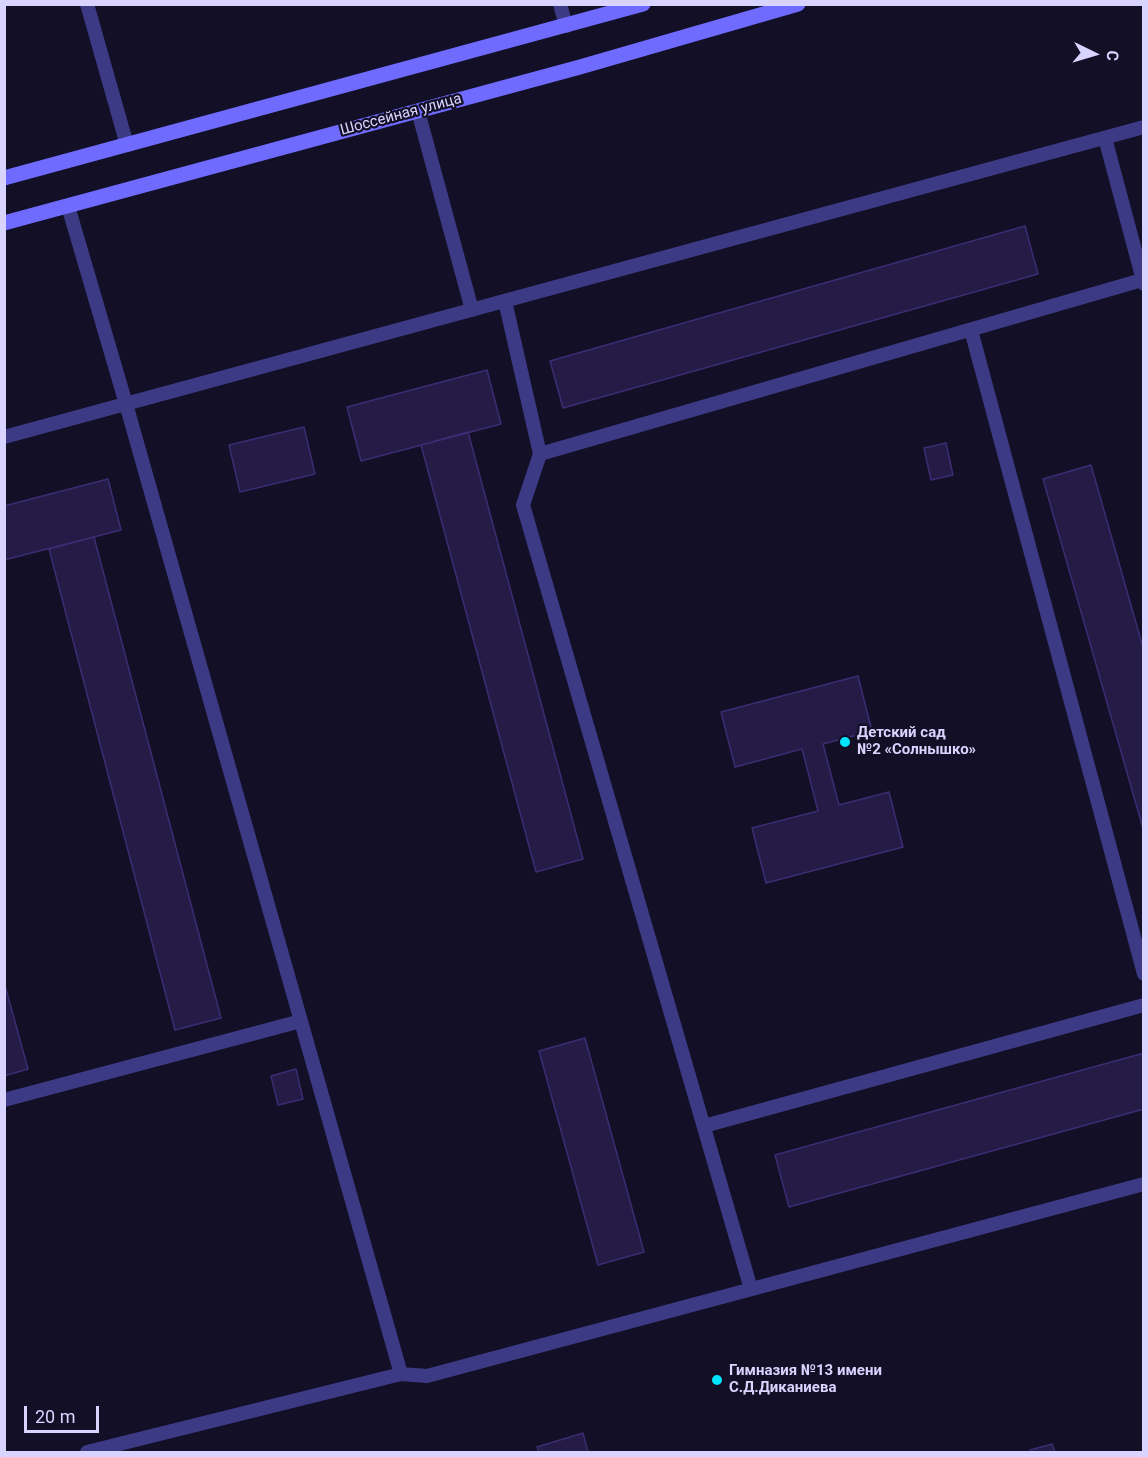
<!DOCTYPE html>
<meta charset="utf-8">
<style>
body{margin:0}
#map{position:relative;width:1148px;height:1457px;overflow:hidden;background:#130f26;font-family:Roboto,sans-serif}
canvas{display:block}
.frame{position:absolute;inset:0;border:6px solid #d9d4ff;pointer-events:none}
.north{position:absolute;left:1064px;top:24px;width:60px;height:60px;-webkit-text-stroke:4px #130f26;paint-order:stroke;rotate:95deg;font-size:16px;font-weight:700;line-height:24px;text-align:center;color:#d9d4ff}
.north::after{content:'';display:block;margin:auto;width:21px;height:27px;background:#d9d4ff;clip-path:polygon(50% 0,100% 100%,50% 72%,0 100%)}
.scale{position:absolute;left:24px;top:1406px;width:75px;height:27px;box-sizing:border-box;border:3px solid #d9d4ff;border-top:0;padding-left:8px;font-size:18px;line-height:21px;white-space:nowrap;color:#d9d4ff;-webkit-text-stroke:4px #130f26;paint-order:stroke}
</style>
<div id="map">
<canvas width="1148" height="1457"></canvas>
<div class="frame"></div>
<div class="north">С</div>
<div class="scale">20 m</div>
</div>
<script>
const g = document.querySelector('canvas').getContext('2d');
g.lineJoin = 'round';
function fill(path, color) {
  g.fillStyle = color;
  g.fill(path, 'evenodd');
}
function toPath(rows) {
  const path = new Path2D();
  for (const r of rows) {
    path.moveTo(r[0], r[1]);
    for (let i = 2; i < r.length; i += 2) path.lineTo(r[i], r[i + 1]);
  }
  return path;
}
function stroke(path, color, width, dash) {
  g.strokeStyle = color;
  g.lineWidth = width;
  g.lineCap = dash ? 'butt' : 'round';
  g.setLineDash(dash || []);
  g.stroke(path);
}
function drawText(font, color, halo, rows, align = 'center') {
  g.font = font + ' Roboto,sans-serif';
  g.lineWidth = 4.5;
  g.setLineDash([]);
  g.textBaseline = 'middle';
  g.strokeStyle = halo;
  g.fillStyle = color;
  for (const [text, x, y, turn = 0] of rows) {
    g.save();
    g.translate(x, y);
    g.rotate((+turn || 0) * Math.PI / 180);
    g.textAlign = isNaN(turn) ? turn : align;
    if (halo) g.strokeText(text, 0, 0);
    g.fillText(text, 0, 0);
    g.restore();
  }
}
const building = toPath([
 [1025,226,1038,274,563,408,550,361,1025,226],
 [487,370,501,424,361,461,347,407,487,370],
 [304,427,315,474,240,492,229,445,304,427],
 [468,432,583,859,536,872,421,445,468,432],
 [946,443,953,475,931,480,924,448,946,443],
 [1091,465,1144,651,1144,832,1043,479,1091,465],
 [108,479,121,530,4,560,4,506,108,479],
 [94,537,221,1018,175,1030,49,549,94,537],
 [858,676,872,731,823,744,839,805,889,792,903,847,766,883,752,828,818,811,802,749,735,767,721,712,858,676],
 [4,982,28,1069,4,1076,4,982],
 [585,1038,644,1252,598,1265,539,1051,585,1038],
 [1144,1053,1144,1109,789,1207,775,1155,1144,1053],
 [296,1069,303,1099,278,1105,271,1076,296,1069],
 [583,1433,588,1452,539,1452,537,1447,583,1433],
 [1052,1444,1055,1452,1031,1452,1030,1450,1052,1444]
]);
const service = toPath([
 [87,4,127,145],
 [560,4,566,26],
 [418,111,472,310],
 [1105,138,1144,284],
 [68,206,126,404,401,1374],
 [505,301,540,454,523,505,751,1289],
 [971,330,1144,974],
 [4,437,1144,127],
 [540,454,1142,280],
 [4,1100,301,1021],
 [704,1126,1144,1005],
 [87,1452,401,1374,427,1376,1144,1184]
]);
const secondary = toPath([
 [4,178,643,4],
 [4,223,580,67,798,4]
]);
const markers = [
 [845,742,6,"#00e5ff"],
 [717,1380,6,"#00e5ff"]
];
const streetNames = [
 ["Шоссейная улица",401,115,-15]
];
const poiNames = [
 ["Детский сад",857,733],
 ["№2 «Солнышко»",857,750],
 ["Гимназия №13 имени",729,1371],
 ["С.Д.Диканиева",729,1388]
];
fill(building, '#241b47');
stroke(building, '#3b2d73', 1.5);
stroke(service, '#3d3a85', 14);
stroke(secondary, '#6f6bff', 15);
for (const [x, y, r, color] of markers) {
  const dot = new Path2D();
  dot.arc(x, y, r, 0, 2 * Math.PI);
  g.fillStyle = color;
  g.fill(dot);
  stroke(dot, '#130f26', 2);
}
drawText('15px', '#d9d4ff', '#130f26', streetNames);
drawText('bold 15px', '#d9d4ff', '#130f26', poiNames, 'left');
</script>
